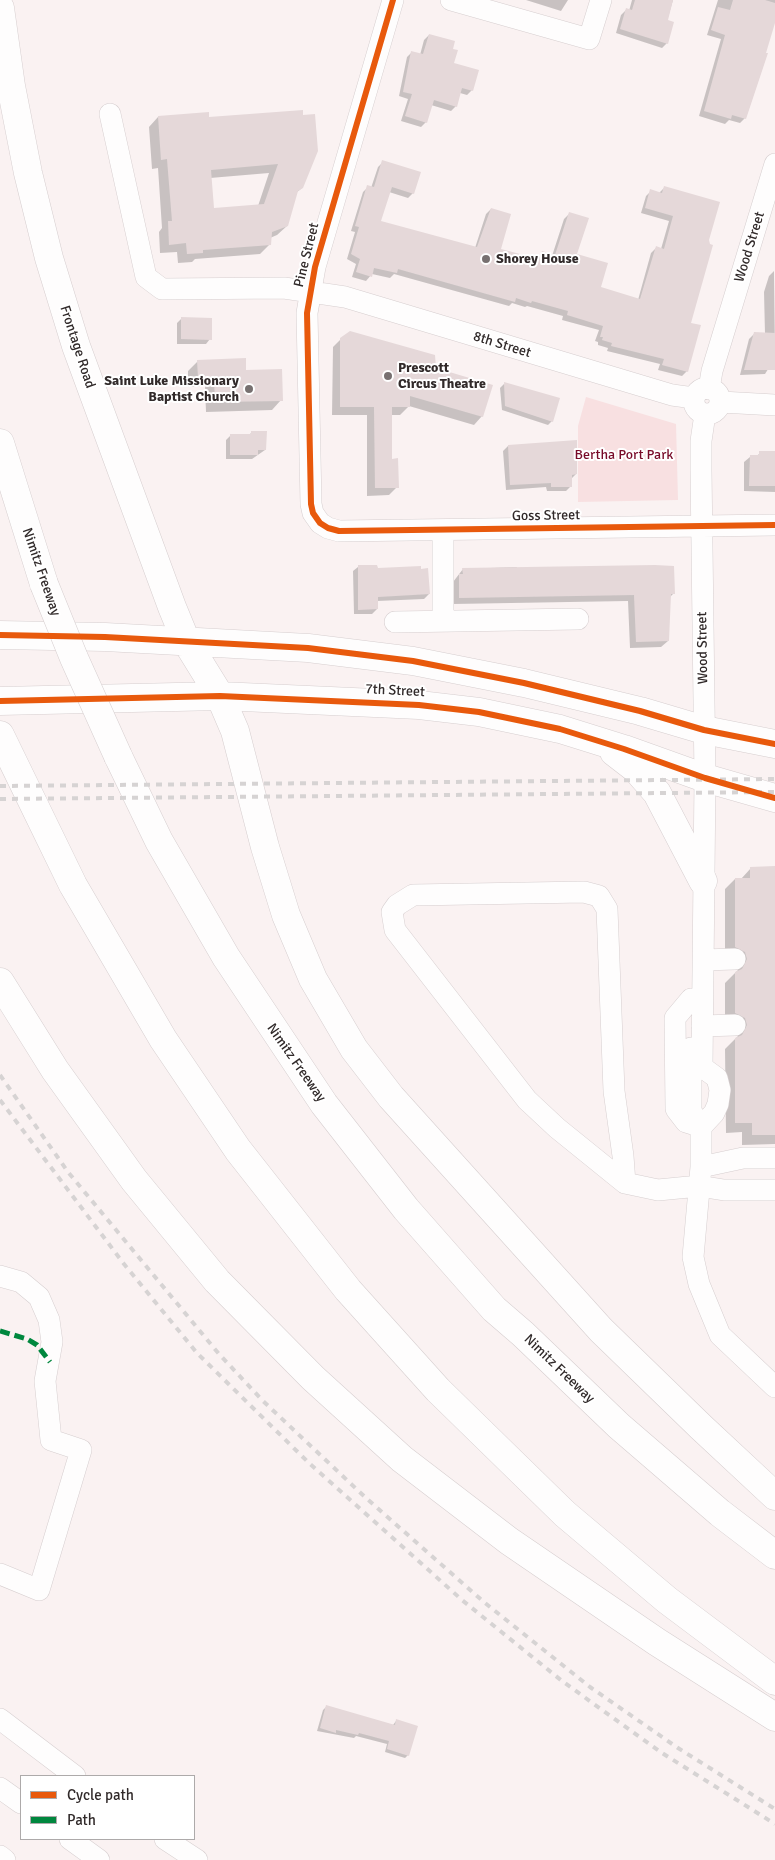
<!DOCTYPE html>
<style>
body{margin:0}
#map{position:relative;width:775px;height:1860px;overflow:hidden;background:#faf2f2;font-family:Signika,sans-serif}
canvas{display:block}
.legend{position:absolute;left:20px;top:1775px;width:175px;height:65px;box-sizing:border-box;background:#fff;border:1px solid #adaaaa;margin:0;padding:6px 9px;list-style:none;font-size:15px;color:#312a2a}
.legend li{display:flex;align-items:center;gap:10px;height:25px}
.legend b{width:25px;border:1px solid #adaaaa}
</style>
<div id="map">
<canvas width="775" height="1860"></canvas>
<ul class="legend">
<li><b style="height:6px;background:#e8590c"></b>Cycle path</li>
<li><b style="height:6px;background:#00873e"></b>Path</li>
</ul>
</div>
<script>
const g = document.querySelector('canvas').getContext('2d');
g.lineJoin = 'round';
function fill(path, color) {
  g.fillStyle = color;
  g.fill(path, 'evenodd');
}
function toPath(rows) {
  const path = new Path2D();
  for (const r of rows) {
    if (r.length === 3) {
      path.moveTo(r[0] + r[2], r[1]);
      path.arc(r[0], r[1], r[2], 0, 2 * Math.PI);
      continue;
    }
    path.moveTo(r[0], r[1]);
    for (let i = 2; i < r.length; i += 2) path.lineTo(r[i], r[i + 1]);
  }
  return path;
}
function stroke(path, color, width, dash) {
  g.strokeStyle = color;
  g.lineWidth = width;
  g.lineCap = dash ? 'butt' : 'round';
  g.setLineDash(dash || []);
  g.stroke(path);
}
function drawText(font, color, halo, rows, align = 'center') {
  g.font = font + ' Signika,sans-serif';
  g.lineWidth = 4;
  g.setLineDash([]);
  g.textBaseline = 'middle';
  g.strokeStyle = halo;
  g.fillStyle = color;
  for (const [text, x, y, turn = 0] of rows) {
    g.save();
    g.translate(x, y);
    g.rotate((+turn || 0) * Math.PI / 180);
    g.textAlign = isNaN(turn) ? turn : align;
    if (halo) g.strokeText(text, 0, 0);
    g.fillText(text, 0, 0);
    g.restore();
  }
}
const green = toPath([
 [586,397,676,424,678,500,578,502,578,426]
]);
const shadow = toPath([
 [526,0,568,0,561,11],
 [632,0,673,0,667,21,667,43,662,48,616,33,621,15,626,10,629,11],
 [718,0,775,0,775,18,745,118,740,123,729,120,725,124,699,116,721,39,707,35],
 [429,35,452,50,453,64,472,90,467,95,460,93,456,106,451,111,431,105,426,122,421,127,401,121,408,99,399,96,407,57,412,52,420,55,424,40],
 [301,112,302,188,296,193,287,226,277,235,270,238,270,244,260,254,195,259,192,262,178,263,177,252,160,253,159,232,162,228,158,168,152,169,149,127,158,117,208,119],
 [269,173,258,206,213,209,210,178],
 [383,162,413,193,408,198,389,192,380,222,475,248,486,214,491,209,499,250,536,260,542,253,552,256,564,219,569,214,576,255,599,288,638,300,651,253,656,248,661,249,669,221,641,213,646,196,651,191,659,193,664,188,708,240,689,323,687,371,682,376,658,370,660,364,607,351,608,348,598,345,598,342,595,341,599,330,562,320,563,316,527,306,525,307,512,303,509,306,394,274,390,278,372,274,366,281,352,277,356,264,347,259,355,232,351,231,363,192,368,187,371,188,378,167],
 [774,271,775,358,765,374,740,375,749,339,754,334,765,334,764,292,769,276],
 [182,318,210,339,206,344,177,344,177,323],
 [341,339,435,369,482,416,474,425,409,406,400,415,391,415,391,460,397,487,389,495,367,496,367,415,332,415,333,347],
 [198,361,245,371,281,400,272,410,206,412,205,386,188,387,188,371],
 [504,384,559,399,552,421,548,425,502,410,500,388],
 [252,432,265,450,252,459,226,459,226,440,231,435,249,435],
 [508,446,576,474,571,479,571,486,566,491,547,491,546,487,506,490,503,451],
 [760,453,775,453,775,492,744,491,744,462,750,457,756,457],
 [358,567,376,570,429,594,424,599,377,601,377,609,372,614,354,614,353,571],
 [517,567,517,570,673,594,669,598,668,641,661,647,630,648,628,601,453,604,453,582,463,569],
 [751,868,775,868,775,1144,742,1145,742,1132,726,1133,725,1049,738,1036,736,1028,725,1022,725,983,738,970,736,962,725,956,725,889,735,879,741,879],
 [326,1707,393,1725,396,1721,408,1755,405,1758,385,1752,387,1744,356,1736,354,1738,317,1731,323,1710]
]);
const building = toPath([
 [635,0,673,0,668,20,674,22,668,44,620,29,626,8,632,10],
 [733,0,765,0,775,3,775,23,766,53,768,53,746,119,732,115,731,119,704,111,725,35,711,30,718,7,730,10],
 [429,34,455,41,453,49,458,50,454,63,479,70,473,91,462,88,457,107,434,100,427,123,405,116,412,94,403,92,411,51,423,54],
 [303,110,303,115,315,114,318,151,303,188,298,191,288,226,272,232,271,245,203,250,203,253,187,254,186,243,169,245,168,221,172,221,167,159,161,160,158,116,209,112,209,117],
 [278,164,264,204,214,208,211,170],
 [382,160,421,172,414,194,392,187,381,221,477,247,491,208,511,214,501,249,539,259,542,251,555,255,569,212,589,218,577,254,608,263,601,287,640,299,656,246,664,249,673,216,645,208,650,189,662,193,664,186,720,202,709,240,710,244,713,245,691,323,701,325,688,372,662,365,664,359,611,346,612,343,602,340,603,337,600,337,603,326,567,315,568,311,532,301,531,303,516,298,515,302,398,269,397,273,374,268,372,277,356,272,360,259,351,254,359,227,355,226,367,185,374,187],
 [181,317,212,318,212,340,181,339],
 [350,331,435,355,436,368,493,385,483,417,410,396,410,407,392,407,392,459,398,458,399,488,375,488,374,407,340,407,340,338],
 [754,332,775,333,775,370,744,370],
 [246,358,246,370,282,369,283,401,215,402,214,377,198,377,197,360],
 [504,382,560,398,553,422,505,406],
 [251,431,267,431,266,450,258,450,258,455,230,455,230,434,251,434],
 [577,440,577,474,572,475,572,487,551,487,551,483,510,485,508,445],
 [759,451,775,451,775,486,749,486,750,455,759,455],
 [358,565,377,565,378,568,421,566,421,569,428,568,430,594,378,597,378,609,358,610],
 [655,565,674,566,675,594,671,594,669,641,636,642,634,595,459,598,459,574,463,574,462,568],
 [775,866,775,1135,752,1135,752,1123,735,1123,735,1038,742,1035,747,1025,745,1018,735,1013,735,972,742,969,747,959,745,952,735,947,735,878,750,878,750,867],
 [326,1705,395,1725,396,1719,418,1726,409,1756,387,1749,389,1741,359,1733,358,1735,336,1730,336,1733,320,1728]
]);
const minor = toPath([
 [393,0,315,267,307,313,311,504,313,513,320,523,328,528,339,531,775,525],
 [451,0,589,39,601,0],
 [110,114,146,277,162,289,284,288,345,297,672,395,694,398],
 [707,401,13],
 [709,389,712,371,775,164],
 [721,402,775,405],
 [705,414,701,441,701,470,705,778,702,1067,717,1078,720,1090,718,1104,714,1113,701,1127,701,1167,693,1257,699,1284,720,1335,775,1387],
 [443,530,443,621],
 [395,622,578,619],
 [703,960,735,959],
 [691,999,675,1018,676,1109,686,1122,699,1126],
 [702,1026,735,1025],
 [691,1048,691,1111,701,1127],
 [701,1167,743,1158,775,1158],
 [625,1183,557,1128,527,1100,395,930,392,912,397,905,413,895,584,892,599,896,607,909,614,1091,623,1156,625,1183,658,1190,699,1186,724,1190,775,1190],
 [0,1276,21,1282,39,1297,49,1320,52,1342,45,1381,51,1440,81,1450,39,1590,0,1574],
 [0,1719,75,1776],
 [0,1788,21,1803],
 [70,1839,99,1860],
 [165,1839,197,1860],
 [0,1856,5,1860]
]);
const major = toPath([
 [0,8,11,86,28,173,49,258,76,346,172,607,186,641,220,696],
 [0,635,105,637,308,648,413,661,524,683,640,711,704,730,775,744],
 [0,701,220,696,419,705,479,712,560,729,624,749,705,778,775,798],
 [614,752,636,769,657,793,703,881]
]);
const highway = toPath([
 [0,443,44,584],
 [220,696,235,731,265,847,286,915,313,979,354,1049,391,1097,601,1330,701,1427,775,1496],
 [0,735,73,885,163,1039,238,1150,348,1290,438,1390,565,1514,667,1600,775,1681],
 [118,756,159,841,226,957,324,1104,406,1209,494,1309,523,1334,619,1426,720,1513,775,1555],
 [0,982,55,1070,134,1180,217,1281,313,1378,402,1459,509,1541,657,1642,775,1717]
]);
const rail = toPath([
 [0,786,775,779],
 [0,799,775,792],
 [0,1075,68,1172,219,1354,263,1401,366,1498,485,1603,590,1687,678,1748,775,1809],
 [0,1100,124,1264,197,1353,310,1464,462,1600,562,1681,662,1753,775,1824]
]);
const highwayBridge = toPath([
 [44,584,74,658,118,756]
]);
const quiet = toPath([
 [0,1331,27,1339,37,1345,50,1362]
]);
const cycleway = toPath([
 [393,0,315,267,307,313,311,504,313,513,320,523,328,528,339,531,775,525],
 [0,635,105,637,308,648,413,661,524,683,640,711,704,730,775,744],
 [0,701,220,696,419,705,479,712,560,729,624,749,705,778,775,798]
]);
const markers = [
 [486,259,5,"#777070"],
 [388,376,5,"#777070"],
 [249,389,5,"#777070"]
];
const streetNames = [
 ["Wood Street",750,247,-73],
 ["Pine Street",307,255,-76],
 ["8th Street",502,345,17],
 ["Frontage Road",77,347,72],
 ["Goss Street",546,516,-1],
 ["Nimitz Freeway",41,572,71],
 ["Wood Street",703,648,-91],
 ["7th Street",395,691,3],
 ["Nimitz Freeway",296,1063,55],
 ["Nimitz Freeway",559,1369,44]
];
const poiNames = [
 ["Shorey House",496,259],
 ["Prescott",398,368],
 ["Circus Theatre",398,384],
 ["Saint Luke Missionary",239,381,"right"],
 ["Baptist Church",239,397,"right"]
];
const parkNames = [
 ["Bertha Port Park",624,455]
];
fill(green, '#f8e0e1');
fill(shadow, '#0003');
fill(building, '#e5d8d9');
stroke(minor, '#d6cecf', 22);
stroke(major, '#d6cecf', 29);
stroke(highway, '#d6cecf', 29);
stroke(minor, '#fefdfd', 21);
stroke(major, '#fefdfd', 28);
stroke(highway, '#fefdfd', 28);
stroke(rail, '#d6d3d3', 4, [6, 6]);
stroke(highwayBridge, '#d6cecf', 29, []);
stroke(highwayBridge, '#fefdfd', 28);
stroke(quiet, '#00873e', 5, [10, 5]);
stroke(cycleway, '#e8590c', 6);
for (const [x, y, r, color] of markers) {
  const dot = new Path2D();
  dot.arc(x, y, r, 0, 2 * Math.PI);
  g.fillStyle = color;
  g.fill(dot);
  stroke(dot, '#fff', 2);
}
drawText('14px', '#312a2a', '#fff', streetNames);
drawText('bold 14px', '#312a2a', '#fff', poiNames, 'left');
drawText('14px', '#780b29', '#fff', parkNames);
</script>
